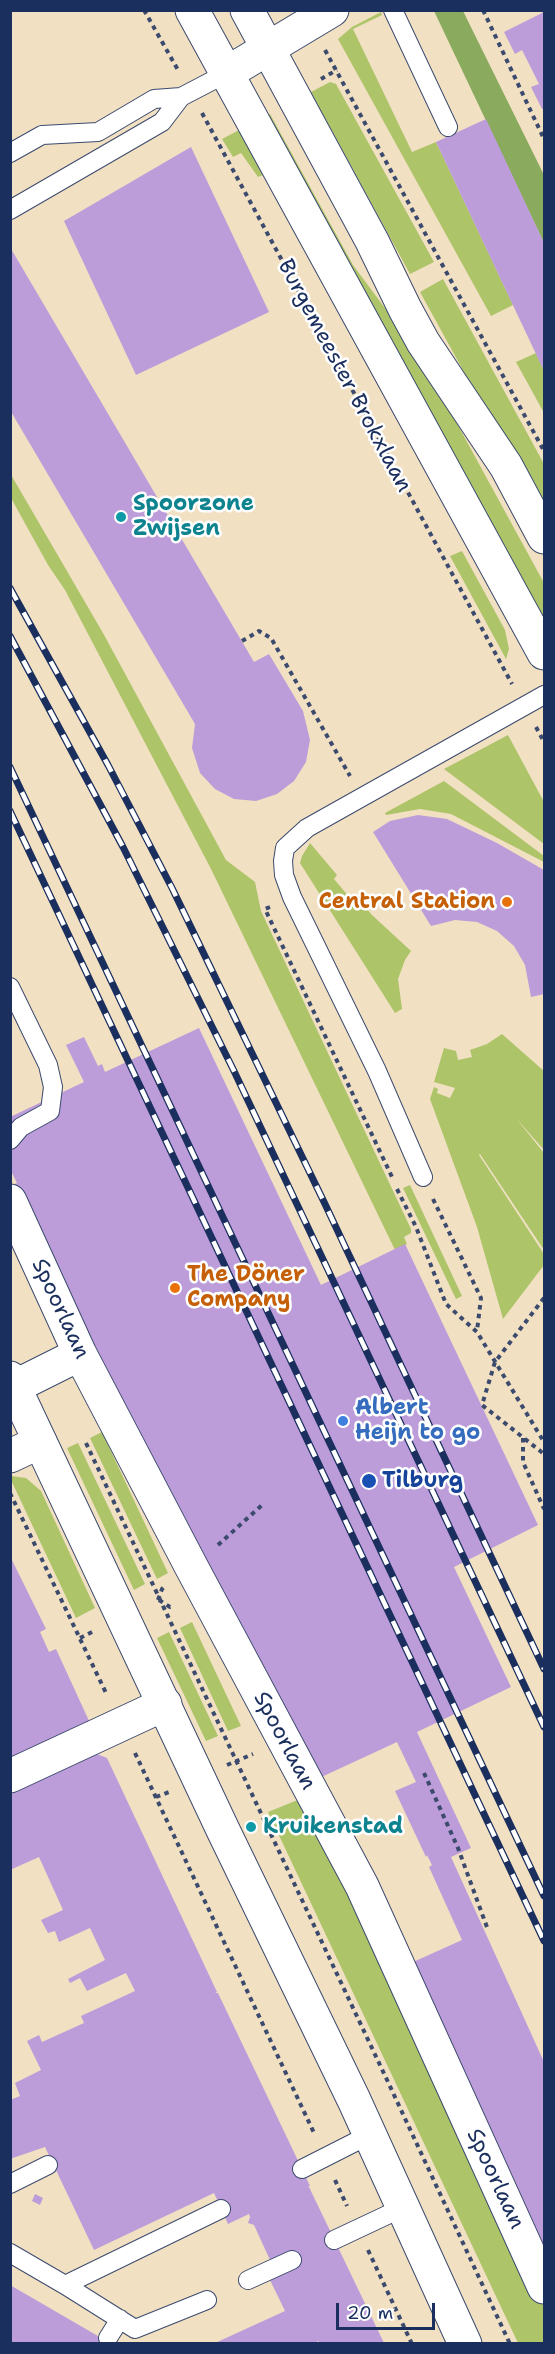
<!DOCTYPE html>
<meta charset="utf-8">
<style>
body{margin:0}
#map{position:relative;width:555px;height:2354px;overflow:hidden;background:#f2e0c3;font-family:"Shantell Sans",sans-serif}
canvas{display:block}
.frame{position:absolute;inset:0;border:12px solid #1b2f5e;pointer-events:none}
.scale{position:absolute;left:336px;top:2303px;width:99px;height:27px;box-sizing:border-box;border:3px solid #1b2f5e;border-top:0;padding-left:8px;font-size:18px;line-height:21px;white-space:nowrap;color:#1b2f5e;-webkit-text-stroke:4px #fff;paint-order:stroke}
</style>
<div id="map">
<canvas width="555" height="2354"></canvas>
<div class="frame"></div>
<div class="scale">20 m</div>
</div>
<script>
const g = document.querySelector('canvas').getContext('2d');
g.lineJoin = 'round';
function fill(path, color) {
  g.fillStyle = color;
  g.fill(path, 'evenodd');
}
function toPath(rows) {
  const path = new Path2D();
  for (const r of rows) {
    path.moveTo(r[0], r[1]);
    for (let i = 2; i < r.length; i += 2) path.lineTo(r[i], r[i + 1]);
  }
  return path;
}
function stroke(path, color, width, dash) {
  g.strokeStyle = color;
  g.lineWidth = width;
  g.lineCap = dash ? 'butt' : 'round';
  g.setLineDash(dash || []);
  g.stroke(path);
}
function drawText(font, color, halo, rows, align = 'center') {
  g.font = font + ' "Shantell Sans",sans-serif';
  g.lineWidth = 5;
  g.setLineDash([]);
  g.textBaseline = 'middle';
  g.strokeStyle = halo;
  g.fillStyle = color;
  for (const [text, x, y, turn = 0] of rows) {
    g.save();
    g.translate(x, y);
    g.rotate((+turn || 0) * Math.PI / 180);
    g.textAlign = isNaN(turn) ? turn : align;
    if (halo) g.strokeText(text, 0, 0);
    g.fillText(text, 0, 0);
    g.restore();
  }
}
const green = toPath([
 [381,12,382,15,353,29,412,152,436,142,513,305,491,316,338,39,352,27],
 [330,82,336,84,434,262,410,274,311,92],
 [270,114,353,265,419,354,544,583,544,635,261,119],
 [241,129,271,172,258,177,241,153,233,157,222,139],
 [443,279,544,464,544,518,420,292],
 [536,353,544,371,544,413,516,362],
 [10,473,103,633,226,860,255,882,261,911,411,1229,411,1233,404,1237,407,1244,395,1250,211,869,65,590,48,565,11,498],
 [462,551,505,630,509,649,506,659,450,556],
 [508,735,544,802,544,844,444,769],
 [444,781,544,856,544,862,451,814,420,809,386,815,385,813],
 [310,843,337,875,334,879,350,898,355,895,372,915,411,951,405,960,398,979,402,1009,395,1013,300,863,302,856],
 [502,1034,544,1071,544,1150,515,1117,544,1153,544,1250,480,1154,479,1155,544,1254,544,1265,503,1319,477,1227,430,1099,434,1087,438,1089,437,1093,450,1098,455,1088,434,1082,444,1048,456,1051,458,1060,472,1057,470,1050,487,1044],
 [410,1185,462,1296,456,1299,403,1188],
 [102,1432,168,1573,157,1579,90,1438],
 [78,1443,145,1584,134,1590,67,1448],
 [11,1476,26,1478,41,1491,95,1608,76,1618,11,1480],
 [192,1622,241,1726,228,1731,180,1628],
 [169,1632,218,1736,206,1741,157,1638],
 [310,1795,544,2298,544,2343,518,2343,268,1812]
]);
const forest = toPath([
 [434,11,463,11,544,175,544,243]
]);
const building = toPath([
 [544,12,544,108,542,109,531,87,539,84,522,50,515,54,504,32],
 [486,119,544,243,544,371,436,142],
 [191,147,269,312,136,375,64,221],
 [10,247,254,662,269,654,303,711,310,740,306,762,294,781,277,794,256,801,234,799,215,789,200,773,192,748,195,724,10,410],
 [418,815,447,819,497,843,544,870,544,994,531,997,525,965,514,946,497,931,477,922,455,920,431,926,373,832,390,821],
 [199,1028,321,1285,405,1244,538,1525,454,1567,511,1687,417,1732,471,1848,451,1857,544,2062,544,2253,411,1963,462,1940,429,1867,432,1865,427,1855,426,1857,395,1791,416,1782,397,1742,302,1786,12,1185,17,1183,10,1169,10,1117,84,1082,66,1045,84,1037,98,1066,102,1064,105,1072],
 [10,1556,46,1629,40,1632,49,1652,56,1649,90,1723,10,1761],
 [97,1754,107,1758,217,1992,215,1993,218,1993,302,2169,310,2186,307,2187,309,2187,384,2343,319,2343,319,2341,314,2343,215,2343,285,2311,270,2280,296,2267,270,2260,254,2225,248,2223,250,2217,249,2214,228,2224,214,2193,94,2250,45,2147,10,2159,10,2100,20,2096,15,2083,41,2070,27,2041,39,2035,42,2042,84,2023,81,2016,135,1991,126,1973,87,1991,80,1978,70,1983,68,1979,105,1960,90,1928,59,1942,55,1931,48,1933,41,1920,63,1910,39,1857,10,1870,11,1794],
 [35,2194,43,2198,40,2205,32,2201],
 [10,2285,110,2343,10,2343]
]);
const path = toPath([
 [144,10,178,70],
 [483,10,544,139],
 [325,50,544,451],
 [321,79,337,70],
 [202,113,512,684],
 [242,641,259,631,271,638,350,776],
 [536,727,544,742],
 [270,907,265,909,393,1179],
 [397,1189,416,1227,446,1304,477,1332,544,1442],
 [433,1199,481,1298,477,1331],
 [544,1298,495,1362,482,1405,544,1454],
 [523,1438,523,1462,544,1509],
 [86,1443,388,2082,510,2344],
 [10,1493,107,1695],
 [218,1545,262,1505],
 [158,1600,162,1589,165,1586],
 [159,1600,170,1607,174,1606],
 [80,1638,94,1631],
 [135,1753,315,2135],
 [227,1765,253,1754],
 [424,1773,458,1848,488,1930],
 [156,1797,169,1792],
 [335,2180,347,2206],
 [368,2250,412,2344]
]);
const lane = toPath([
 [393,10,448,127],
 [10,153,42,135,98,132,154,99,181,97],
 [10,210,162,122,181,97,227,73],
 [10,987,48,1065,53,1087,50,1111,21,1127,10,1140],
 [423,1177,377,1071,292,897,284,875,283,861,285,848,307,828,544,695],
 [302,2169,369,2135],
 [10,2184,48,2165],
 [334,2240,402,2208],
 [10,2253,65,2285,221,2209],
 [248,2280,292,2260],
 [65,2285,135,2329,207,2300],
 [108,2338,120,2319]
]);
const street = toPath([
 [227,73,332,10],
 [10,1201,80,1354,192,1568,362,1886,544,2287],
 [10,1389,80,1354],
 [10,1456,40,1442],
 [10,1776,165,1704]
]);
const secondary = toPath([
 [192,10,544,653],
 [247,10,372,241,405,309,423,342,506,466,544,537],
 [10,1378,223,1830,354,2100,465,2344]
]);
const rail = toPath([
 [10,588,108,765,172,888,325,1204,544,1669],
 [10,636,123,847,234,1071,544,1727],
 [10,767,544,1896],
 [10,811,544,1941]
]);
const markers = [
 [121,517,6,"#0f9aa8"],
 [507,902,6,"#e8710a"],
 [175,1288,6,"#e8710a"],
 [343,1421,6,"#3f7fe0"],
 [369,1481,8,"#1a4fb4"],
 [251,1827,6,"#0f9aa8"]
];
const streetNames = [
 ["Burgemeester Brokxlaan",344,376,62],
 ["Spoorlaan",60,1309,65],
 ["Spoorlaan",284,1741,62],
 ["Spoorlaan",495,2179,65]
];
const cultureNames = [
 ["Spoorzone",133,504],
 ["Zwijsen",133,529],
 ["Kruikenstad",263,1827]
];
const foodNames = [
 ["Central Station",495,902],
 ["The Döner",187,1275,"left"],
 ["Company",187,1300,"left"]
];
const shopNames = [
 ["Albert",355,1408],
 ["Heijn to go",355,1433]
];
const transitNames = [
 ["Tilburg",382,1481]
];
fill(green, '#adc469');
fill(forest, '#8aaa5d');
fill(building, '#bc9dd9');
stroke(lane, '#3b4a6d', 20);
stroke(street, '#3b4a6d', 35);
stroke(secondary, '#3b4a6d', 35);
stroke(path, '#3b4a6d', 4, [4.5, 4.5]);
stroke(lane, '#fff', 18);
stroke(street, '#fff', 33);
stroke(secondary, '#fff', 33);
stroke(rail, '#1b2f5e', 7);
stroke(rail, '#fff', 4.5, [14]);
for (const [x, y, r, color] of markers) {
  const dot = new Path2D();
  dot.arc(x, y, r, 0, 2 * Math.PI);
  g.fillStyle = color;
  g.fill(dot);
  stroke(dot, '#fff', 2);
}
drawText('22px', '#1b2f5e', '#fff', streetNames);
drawText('bold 22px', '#0d838f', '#fff', cultureNames, 'left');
drawText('bold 22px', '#c56008', '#fff', foodNames, 'right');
drawText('bold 22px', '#366cbe', '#fff', shopNames, 'left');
drawText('bold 22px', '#164399', '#fff', transitNames, 'left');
</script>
